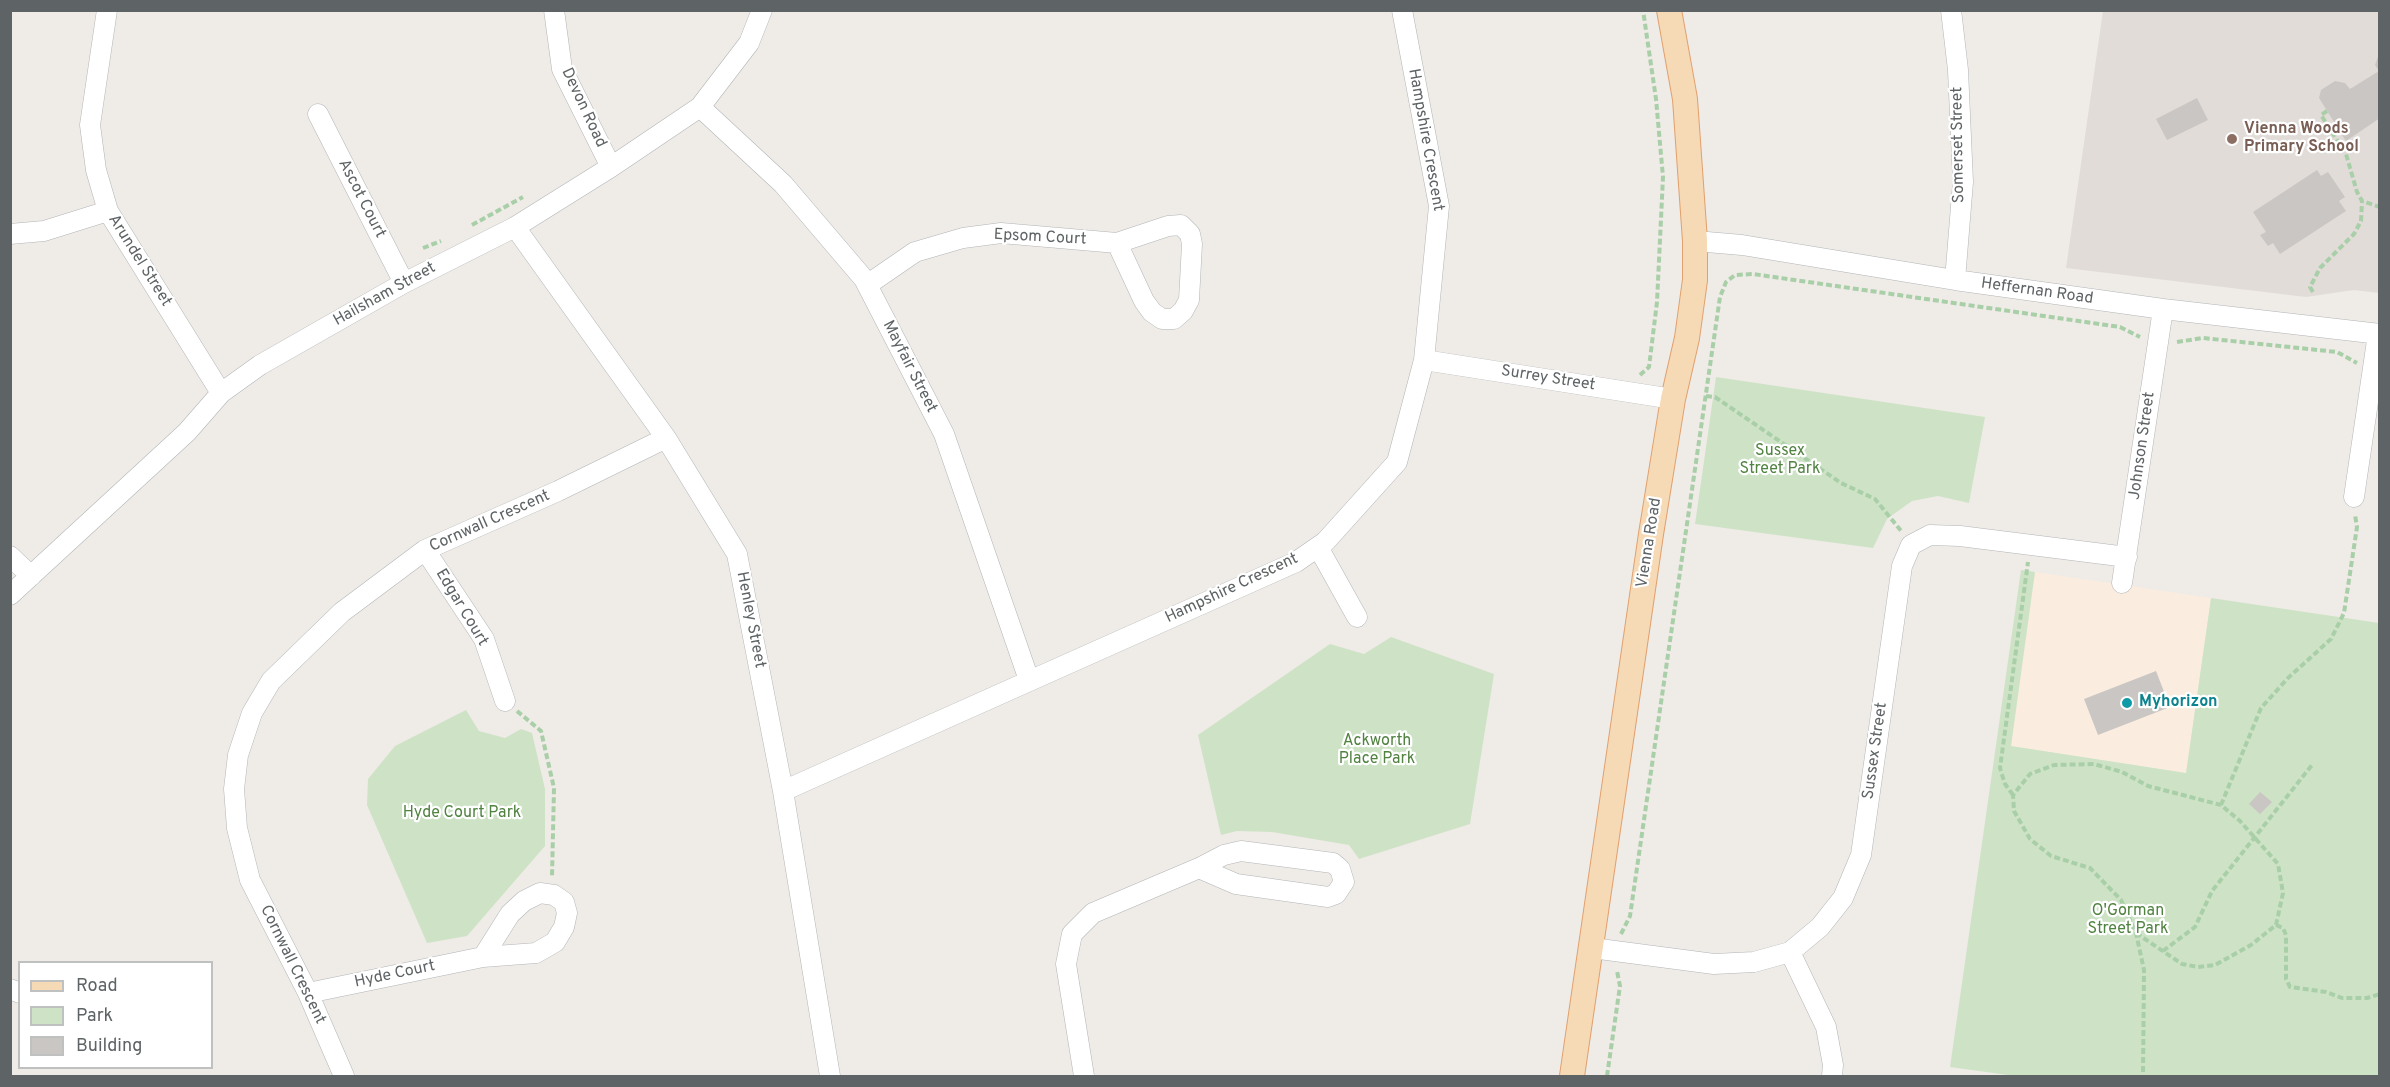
<!DOCTYPE html>
<style>
body{margin:0}
#map{position:relative;width:2390px;height:1087px;overflow:hidden;background:#efebe7;font-family:Overpass,sans-serif}
canvas{display:block}
.frame{position:absolute;inset:0;border:12px solid #5e6365;pointer-events:none}
.legend{position:absolute;left:18px;top:961px;width:195px;height:108px;box-sizing:border-box;background:#fff;border:2px solid #bfc1c1;margin:0;padding:8px 10px;list-style:none;font-size:18px;color:#5e6365}
.legend li{display:flex;align-items:center;gap:12px;height:30px}
.legend b{width:30px;border:2px solid #bfc1c1}
</style>
<div id="map">
<canvas width="2390" height="1087"></canvas>
<div class="frame"></div>
<ul class="legend">
<li><b style="height:8px;background:#f6d9b5"></b>Road</li>
<li><b style="height:16px;background:#cee3c6"></b>Park</li>
<li><b style="height:16px;background:#cac6c3"></b>Building</li>
</ul>
</div>
<script>
const g = document.querySelector('canvas').getContext('2d');
g.lineJoin = 'round';
function fill(path, color) {
  g.fillStyle = color;
  g.fill(path, 'evenodd');
}
function toPath(rows) {
  const path = new Path2D();
  for (const r of rows) {
    path.moveTo(r[0], r[1]);
    for (let i = 2; i < r.length; i += 2) path.lineTo(r[i], r[i + 1]);
  }
  return path;
}
function stroke(path, color, width, dash) {
  g.strokeStyle = color;
  g.lineWidth = width;
  g.lineCap = dash ? 'butt' : 'round';
  g.setLineDash(dash || []);
  g.stroke(path);
}
function drawText(font, color, halo, rows, align = 'center') {
  g.font = font + ' Overpass,sans-serif';
  g.lineWidth = 4.5;
  g.setLineDash([]);
  g.textBaseline = 'middle';
  g.strokeStyle = halo;
  g.fillStyle = color;
  for (const [text, x, y, turn = 0] of rows) {
    g.save();
    g.translate(x, y);
    g.rotate((+turn || 0) * Math.PI / 180);
    g.textAlign = isNaN(turn) ? turn : align;
    if (halo) g.strokeText(text, 0, 0);
    g.fillText(text, 0, 0);
    g.restore();
  }
}
const commercial = toPath([
 [2035,572,2211,598,2186,773,2011,746]
]);
const education = toPath([
 [2103,11,2379,11,2379,293,2354,290,2306,297,2066,268]
]);
const green = toPath([
 [1716,377,1985,417,1969,503,1938,496,1912,501,1887,519,1873,548,1695,524],
 [2021,570,2035,572,2011,746,2186,773,2211,598,2379,623,2379,1075,2015,1076,1950,1067],
 [1391,637,1494,674,1470,824,1359,859,1349,845,1272,832,1237,831,1221,835,1198,735,1330,644,1364,654],
 [466,710,479,731,505,738,521,729,532,733,545,789,545,846,467,936,427,943,367,805,368,779,395,746]
]);
const building = toPath([
 [2380,51,2380,118,2346,141,2319,98,2321,90,2335,81,2345,83,2350,89,2379,71,2375,65],
 [2197,98,2208,120,2167,140,2156,119],
 [2317,170,2321,176,2328,172,2345,197,2339,201,2346,211,2280,254,2273,243,2268,246,2260,235,2266,232,2253,212],
 [2156,671,2170,707,2098,735,2084,699],
 [2260,792,2272,802,2260,814,2249,804]
]);
const path = toPath([
 [2327,111,2321,115,2346,154,2357,192,2362,201,2380,207],
 [472,225,523,197],
 [423,248,441,241],
 [2313,292,2310,287,2320,268,2354,234,2361,221,2362,201],
 [2177,342,2203,338,2337,352,2357,363],
 [1640,375,1649,367,1657,302,1663,177,1656,99,1643,10],
 [1706,396,1715,397,1841,483,1875,499,1902,532],
 [517,711,541,731,554,788,552,877],
 [2013,795,2005,784,2000,768,2028,562],
 [2221,805,2261,708,2288,678,2331,639,2344,613,2357,527,2355,515],
 [2276,925,2283,928,2286,935,2286,979,2290,987,2326,992,2342,998,2367,998,2380,994],
 [2136,933,2182,964,2198,967,2215,965,2251,945,2276,925,2283,893,2278,864,2240,821,2221,805,2148,786,2122,772,2094,764,2054,765,2030,774,2013,795,2014,811,2030,839,2051,856,2090,868,2121,900,2136,933,2144,970,2143,1076],
 [1621,934,1630,916,1720,297,1726,282,1735,275,1753,274,2120,327,2140,337],
 [2163,951,2195,927,2212,891,2312,765],
 [1607,1076,1620,986,1617,971]
]);
const minor = toPath([
 [107,10,90,125,96,170,108,211,221,393],
 [554,10,562,69,611,167],
 [1951,10,1958,70,1963,182,1955,280],
 [700,107,783,184,864,279,944,434,1029,680],
 [318,114,404,283],
 [1181,225,1190,234,1192,244,1189,300,1183,311,1174,319,1162,319,1152,312,1144,301,1117,243,1168,226,1181,225],
 [515,227,666,438,737,554,783,791,830,1076],
 [10,234,44,231,108,211],
 [1695,241,1742,245,1955,280,2163,309,2380,334],
 [867,285,915,252,963,238,1001,233,1117,243],
 [1424,360,1673,399],
 [2354,497,2378,334],
 [1318,547,1357,617],
 [425,550,484,639,505,701],
 [10,556,31,576],
 [2122,583,2163,309],
 [10,595,187,432,221,393,260,365,404,283,515,227,611,167,700,107,749,43,762,10],
 [783,791,1296,562,1325,542,1397,462,1424,360,1439,206,1402,10],
 [1241,851,1333,863,1340,869,1344,882,1336,894,1328,897,1236,884,1199,868,1224,855,1241,851],
 [540,893,554,895,564,902,567,913,564,927,555,942,536,953,483,957,510,914,524,901,540,893],
 [1592,948,1714,964,1754,962,1790,952,1820,927,1843,898,1861,855,1902,566,1911,545,1930,535,1960,536,2127,557],
 [1790,952,1826,1027,1833,1065,1832,1076],
 [10,989,20,993],
 [308,993,483,957],
 [344,1076,308,993,250,880,237,828,234,789,238,755,252,713,271,681,342,612,425,550,558,491,666,438],
 [1084,1076,1066,964,1072,934,1093,913,1199,868]
]);
const major = toPath([
 [1572,1076,1651,534,1673,399,1687,338,1695,280,1695,241,1685,99,1669,10]
]);
const markers = [
 [2232,139,6,"#8d6e63"],
 [2127,703,6,"#0f9aa8"]
];
const streetNames = [
 ["Devon Road",583,108,65],
 ["Hampshire Crescent",1425,140,80],
 ["Somerset Street",1959,145,-91],
 ["Ascot Court",361,199,63],
 ["Epsom Court",1040,238,3],
 ["Arundel Street",139,261,58],
 ["Heffernan Road",2037,292,8],
 ["Hailsham Street",385,295,-29],
 ["Mayfair Street",909,367,63],
 ["Surrey Street",1548,379,9],
 ["Johnson Street",2143,446,-82],
 ["Cornwall Crescent",490,522,-24],
 ["Vienna Road",1650,543,-81],
 ["Hampshire Crescent",1232,589,-25],
 ["Edgar Court",461,608,59],
 ["Henley Street",750,620,79],
 ["Sussex Street",1876,751,-82],
 ["Cornwall Crescent",292,965,64],
 ["Hyde Court",395,975,-12]
];
const educationNames = [
 ["Vienna Woods",2244,130],
 ["Primary School",2244,148]
];
const parkNames = [
 ["Sussex",1780,452],
 ["Street Park",1780,470],
 ["Ackworth",1377,742],
 ["Place Park",1377,760],
 ["Hyde Court Park",462,814],
 ["O'Gorman",2128,912],
 ["Street Park",2128,930]
];
const cultureNames = [
 ["Myhorizon",2139,703]
];
fill(commercial, '#faede0');
fill(education, '#e1dcd8');
fill(green, '#cee3c6');
fill(building, '#cac6c3');
stroke(minor, '#b2b5b7', 21);
stroke(major, '#e1a06d', 26);
stroke(path, '#a9cfa8', 4, [6, 3]);
stroke(minor, '#fff', 20);
stroke(major, '#f6d9b5', 24);
for (const [x, y, r, color] of markers) {
  const dot = new Path2D();
  dot.arc(x, y, r, 0, 2 * Math.PI);
  g.fillStyle = color;
  g.fill(dot);
  stroke(dot, '#fff', 2);
}
drawText('16px', '#5e6365', '#fff', streetNames);
drawText('bold 16px', '#785e54', '#fff', educationNames, 'left');
drawText('16px', '#508240', '#fff', parkNames);
drawText('bold 16px', '#0d838f', '#fff', cultureNames, 'left');
</script>
